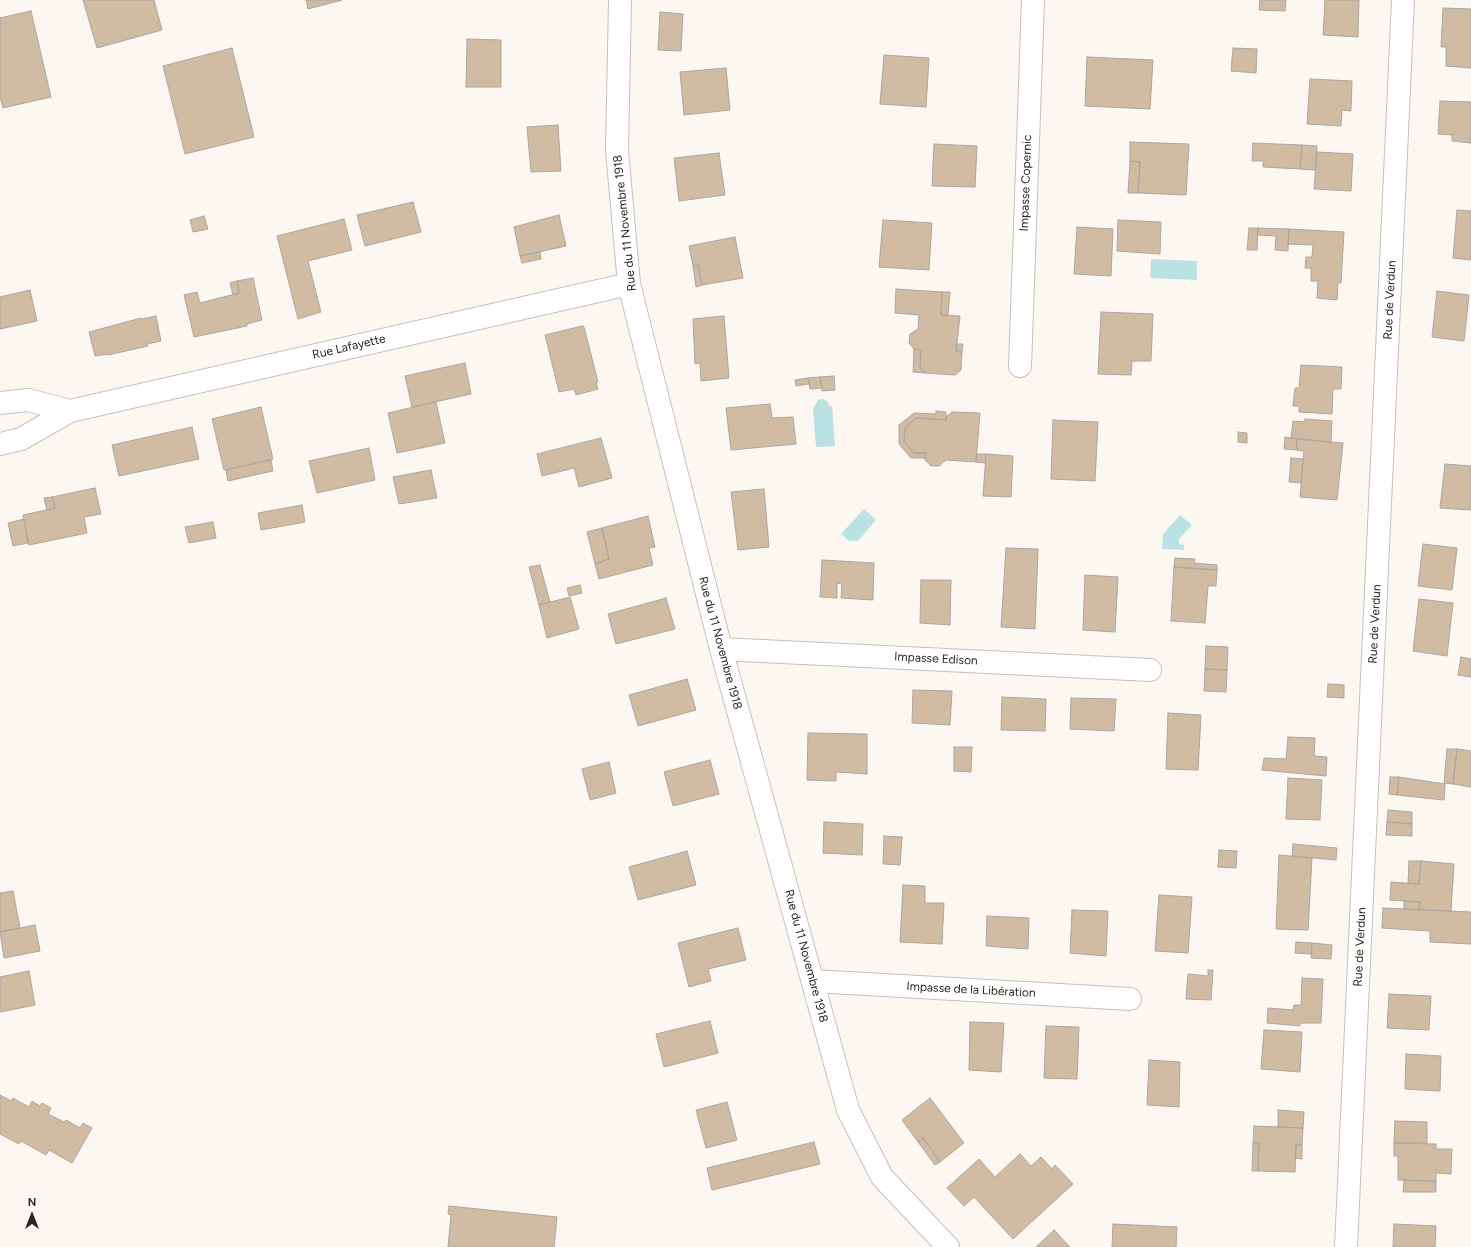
<!DOCTYPE html>
<meta charset="utf-8">
<style>
body{margin:0}
#map{position:relative;width:1471px;height:1247px;overflow:hidden;background:#fcf7f1;font-family:Figtree,sans-serif}
canvas{display:block}
.north{position:absolute;left:12px;top:1195px;width:40px;height:40px;-webkit-text-stroke:3px #fff;paint-order:stroke;rotate:0deg;font-size:11px;font-weight:700;line-height:16px;text-align:center;color:#282624}
.north::after{content:'';display:block;margin:auto;width:14px;height:18px;background:#282624;clip-path:polygon(50% 0,100% 100%,50% 72%,0 100%)}
</style>
<div id="map">
<canvas width="1471" height="1247"></canvas>
<div class="north">N</div>
</div>
<script>
const g = document.querySelector('canvas').getContext('2d');
g.lineJoin = 'round';
function fill(path, color) {
  g.fillStyle = color;
  g.fill(path, 'evenodd');
}
function toPath(rows) {
  const path = new Path2D();
  for (const r of rows) {
    path.moveTo(r[0], r[1]);
    for (let i = 2; i < r.length; i += 2) path.lineTo(r[i], r[i + 1]);
  }
  return path;
}
function stroke(path, color, width, dash) {
  g.strokeStyle = color;
  g.lineWidth = width;
  g.lineCap = dash ? 'butt' : 'round';
  g.setLineDash(dash || []);
  g.stroke(path);
}
function drawText(font, color, halo, rows, align = 'center') {
  g.font = font + ' Figtree,sans-serif';
  g.lineWidth = 4;
  g.setLineDash([]);
  g.textBaseline = 'middle';
  g.strokeStyle = halo;
  g.fillStyle = color;
  for (const [text, x, y, turn = 0] of rows) {
    g.save();
    g.translate(x, y);
    g.rotate((+turn || 0) * Math.PI / 180);
    g.textAlign = isNaN(turn) ? turn : align;
    if (halo) g.strokeText(text, 0, 0);
    g.fillText(text, 0, 0);
    g.restore();
  }
}
const water = toPath([
 [1151,259,1197,261,1197,280,1150,278],
 [822,399,827,401,830,407,832,406,835,446,816,447,813,409,818,400],
 [864,509,876,520,858,541,849,541,841,534],
 [1180,515,1192,525,1179,539,1179,544,1184,545,1184,550,1162,549,1163,534]
]);
const building = toPath([
 [83,0,154,0,162,30,97,48,83,0],
 [306,0,342,0,308,9,306,0],
 [1260,0,1286,0,1285,11,1259,10,1260,0],
 [1325,0,1359,0,1358,37,1323,35,1325,0],
 [1443,8,1471,9,1471,68,1446,66,1446,47,1441,47,1443,8],
 [31,11,51,97,3,108,0,97,0,18,31,11],
 [660,12,683,14,681,51,658,50,660,12],
 [467,39,501,40,501,87,466,87,467,39],
 [232,48,254,137,185,154,163,66,232,48],
 [1233,48,1257,49,1256,73,1231,71,1233,48],
 [884,55,929,58,926,107,880,104,884,55],
 [1087,57,1153,60,1150,109,1085,106,1087,57],
 [726,68,730,110,684,115,680,72,726,68],
 [1310,79,1352,81,1351,111,1342,110,1341,126,1307,124,1310,79],
 [1440,101,1471,102,1471,143,1452,141,1452,135,1438,134,1440,101],
 [558,125,561,171,531,172,527,127,558,125],
 [1130,142,1189,144,1186,195,1138,193,1140,162,1130,161,1130,142],
 [1253,143,1302,145,1300,169,1263,167,1263,161,1252,161,1253,143],
 [934,144,977,146,975,187,932,186,934,144],
 [1302,145,1317,146,1315,170,1300,169,1302,145],
 [1317,152,1353,154,1351,191,1314,189,1317,152],
 [719,153,725,195,679,201,674,158,719,153],
 [1130,161,1140,162,1138,193,1128,193,1130,161],
 [413,202,421,232,365,246,357,215,413,202],
 [1457,210,1471,211,1471,260,1453,258,1457,210],
 [559,215,566,246,520,256,514,227,559,215],
 [204,216,208,229,193,232,190,220,204,216],
 [344,219,352,250,308,261,321,312,298,319,277,236,344,219],
 [883,220,932,223,929,270,879,267,883,220],
 [1118,220,1161,222,1160,254,1117,251,1118,220],
 [1077,227,1113,229,1111,276,1074,274,1077,227],
 [1249,228,1258,228,1257,250,1247,250,1249,228],
 [1258,228,1289,229,1288,251,1275,250,1276,236,1258,235,1258,228],
 [1289,229,1344,232,1341,283,1338,283,1337,300,1317,298,1318,281,1311,281,1311,268,1305,268,1306,257,1312,257,1313,245,1288,244,1289,229],
 [735,237,743,278,702,285,698,265,693,266,689,246,735,237],
 [540,252,541,259,522,263,520,256,540,252],
 [698,265,702,285,696,287,693,266,698,265],
 [253,278,262,320,247,324,247,326,194,337,184,295,197,292,200,303,239,293,237,281,253,278],
 [237,281,239,293,233,295,230,283,237,281],
 [896,289,942,292,941,315,960,316,956,351,962,352,961,370,955,375,925,373,920,367,921,350,914,349,909,343,910,334,918,329,919,315,895,313,896,289],
 [30,290,37,321,0,329,0,297,30,290],
 [1437,291,1469,295,1464,341,1432,337,1437,291],
 [942,292,950,292,948,315,941,315,942,292],
 [1101,312,1153,314,1151,361,1132,361,1131,375,1098,374,1101,312],
 [156,316,161,341,147,344,148,346,108,355,108,354,95,356,89,332,141,318,142,319,156,316],
 [724,316,729,378,701,381,700,363,695,364,693,319,724,316],
 [582,326,584,327,598,382,596,383,598,389,576,395,574,389,559,392,545,335,582,326],
 [956,344,963,344,962,352,956,351,956,344],
 [914,349,921,350,920,367,925,373,913,372,914,349],
 [465,363,471,394,412,407,405,376,465,363],
 [1301,365,1342,367,1341,389,1333,389,1332,414,1299,412,1299,406,1293,406,1295,388,1299,388,1301,365],
 [834,376,835,390,822,391,820,377,834,376],
 [820,377,822,388,810,389,808,378,820,377],
 [808,378,809,384,796,386,795,380,808,378],
 [436,402,445,443,397,453,388,413,436,402],
 [770,404,772,418,793,417,796,444,731,450,726,408,770,404],
 [261,407,273,459,224,470,212,419,261,407],
 [936,411,946,412,946,420,916,418,905,428,904,442,914,453,926,453,925,458,911,458,899,444,899,425,914,413,936,414,936,411],
 [952,412,980,413,976,462,946,460,939,466,931,466,925,460,926,453,914,453,904,442,905,428,916,418,946,420,946,417,952,412],
 [1305,419,1332,421,1331,442,1291,438,1293,421,1305,422,1305,419],
 [1053,420,1098,422,1095,481,1051,479,1053,420],
 [192,427,199,459,119,476,112,445,192,427],
 [1238,432,1247,433,1247,443,1238,442,1238,432],
 [1285,437,1297,439,1296,450,1284,449,1285,437],
 [601,438,612,478,579,487,574,468,542,476,537,454,601,438],
 [1297,439,1343,443,1337,500,1300,497,1304,451,1296,450,1297,439],
 [369,448,375,480,317,493,309,461,369,448],
 [976,454,986,454,985,463,976,462,976,454],
 [986,454,1013,456,1011,497,983,496,986,454],
 [1291,458,1303,459,1301,483,1289,482,1291,458],
 [271,460,273,471,228,481,226,470,271,460],
 [1445,464,1471,466,1471,510,1440,508,1445,464],
 [431,470,437,498,399,504,393,477,431,470],
 [95,488,101,514,84,517,87,533,29,545,23,515,55,508,52,497,95,488],
 [764,489,769,547,738,550,731,492,764,489],
 [52,497,55,508,47,510,44,498,52,497],
 [302,505,305,522,261,530,258,513,302,505],
 [648,516,655,547,649,548,653,565,599,579,595,564,609,559,602,528,648,516],
 [24,519,28,543,13,546,8,523,24,519],
 [213,522,216,538,189,543,185,527,213,522],
 [602,528,609,559,595,564,587,532,602,528],
 [1423,544,1457,548,1452,590,1418,586,1423,544],
 [1006,548,1038,549,1035,629,1001,627,1006,548],
 [1175,558,1195,559,1194,563,1217,565,1217,570,1174,567,1175,558],
 [822,560,874,563,873,600,841,598,842,584,837,583,837,598,820,597,822,560],
 [540,565,550,602,539,605,529,567,540,565],
 [1174,567,1217,570,1216,586,1208,586,1205,623,1171,621,1174,567],
 [1085,575,1118,577,1115,632,1083,630,1085,575],
 [921,580,951,580,950,625,920,623,921,580],
 [580,585,582,593,569,596,567,588,580,585],
 [570,597,579,629,547,638,539,605,570,597],
 [666,598,675,629,616,644,608,614,666,598],
 [1419,599,1453,603,1447,656,1413,651,1419,599],
 [1206,646,1228,647,1227,670,1205,669,1206,646],
 [1461,657,1471,659,1471,677,1458,675,1461,657],
 [1205,669,1227,670,1226,692,1204,691,1205,669],
 [687,679,696,710,638,726,629,695,687,679],
 [1328,684,1344,685,1344,698,1327,697,1328,684],
 [913,690,952,691,950,725,912,723,913,690],
 [1002,697,1046,699,1045,731,1001,730,1002,697],
 [1071,698,1116,699,1114,731,1070,729,1071,698],
 [1168,713,1201,715,1198,770,1166,769,1168,713],
 [808,733,867,734,867,774,836,772,836,781,807,780,808,733],
 [1288,737,1315,738,1314,756,1327,757,1326,776,1262,770,1264,758,1286,759,1288,737],
 [954,747,972,747,971,772,954,771,954,747],
 [1447,749,1457,749,1453,784,1444,783,1447,749],
 [1457,749,1471,751,1471,787,1453,784,1457,749],
 [710,760,719,794,673,806,664,772,710,760],
 [609,762,616,793,590,800,582,769,609,762],
 [1390,777,1399,777,1397,795,1389,794,1390,777],
 [1399,777,1445,784,1444,800,1397,795,1399,777],
 [1288,778,1322,780,1320,820,1286,819,1288,778],
 [1388,810,1412,812,1412,824,1387,822,1388,810],
 [824,822,863,824,862,855,823,853,824,822],
 [1387,822,1412,824,1412,836,1386,835,1387,822],
 [884,836,902,837,900,865,883,864,884,836],
 [1293,844,1337,848,1336,860,1292,856,1293,844],
 [1219,850,1237,851,1236,868,1218,867,1219,850],
 [687,851,696,885,638,900,629,867,687,851],
 [1279,855,1312,858,1308,930,1276,929,1279,855],
 [1409,861,1421,861,1419,884,1408,883,1409,861],
 [1421,861,1454,864,1451,911,1419,910,1420,902,1390,900,1391,882,1419,884,1421,861],
 [903,885,925,886,925,903,944,903,942,944,900,942,903,885],
 [13,891,20,928,0,932,0,893,13,891],
 [1159,895,1192,897,1188,953,1155,951,1159,895],
 [1404,901,1420,902,1419,910,1404,909,1404,901],
 [1383,908,1471,912,1471,944,1430,942,1430,931,1382,928,1383,908],
 [1072,910,1108,911,1106,956,1070,953,1072,910],
 [987,916,1029,918,1028,949,986,946,987,916],
 [35,925,40,951,4,958,0,932,35,925],
 [738,928,746,960,708,969,711,981,689,987,678,943,738,928],
 [1296,942,1312,943,1311,954,1295,953,1296,942],
 [1312,943,1332,945,1331,959,1311,958,1312,943],
 [1208,970,1213,970,1211,1000,1186,999,1188,974,1208,976,1208,970],
 [29,971,35,1005,0,1012,0,977,29,971],
 [1302,978,1323,979,1321,1023,1300,1023,1300,1026,1267,1023,1268,1008,1293,1010,1294,1005,1301,1005,1302,978],
 [1389,994,1431,996,1429,1030,1387,1028,1389,994],
 [710,1021,718,1053,664,1067,656,1034,710,1021],
 [970,1022,1004,1023,1001,1072,969,1070,970,1022],
 [1046,1026,1079,1027,1077,1079,1044,1078,1046,1026],
 [1264,1030,1302,1032,1300,1072,1261,1069,1264,1030],
 [1406,1054,1441,1056,1440,1091,1405,1089,1406,1054],
 [1149,1060,1180,1062,1179,1107,1147,1105,1149,1060],
 [0,1095,11,1101,13,1098,29,1107,32,1101,40,1106,42,1103,51,1108,48,1114,64,1122,66,1120,80,1128,83,1123,92,1128,72,1163,49,1150,46,1155,21,1141,19,1144,0,1134,0,1095],
 [930,1098,964,1143,940,1162,923,1138,918,1142,902,1120,930,1098],
 [727,1102,737,1140,706,1148,696,1110,727,1102],
 [1278,1110,1304,1112,1303,1128,1278,1127,1278,1110],
 [1395,1121,1427,1122,1427,1143,1394,1143,1395,1121],
 [1254,1126,1303,1128,1302,1145,1296,1145,1295,1172,1258,1171,1259,1143,1253,1143,1254,1126],
 [923,1138,940,1162,935,1165,918,1142,923,1138],
 [814,1142,820,1164,712,1190,707,1168,814,1142],
 [1253,1143,1259,1143,1258,1171,1252,1171,1253,1143],
 [1394,1143,1436,1144,1436,1149,1452,1149,1451,1174,1436,1173,1436,1181,1398,1180,1398,1156,1394,1156,1394,1143],
 [1296,1145,1302,1145,1302,1159,1295,1158,1296,1145],
 [1020,1154,1031,1166,1041,1157,1052,1169,1055,1165,1073,1184,1013,1239,974,1197,964,1206,947,1188,979,1159,995,1177,1020,1154],
 [1404,1180,1436,1181,1436,1192,1403,1192,1404,1180],
 [449,1206,557,1217,554,1247,448,1247,451,1215,448,1214,449,1206],
 [1113,1224,1177,1227,1176,1247,1112,1247,1113,1224],
 [1394,1224,1436,1226,1435,1247,1393,1247,1394,1224],
 [1054,1230,1070,1247,1036,1247,1054,1230]
]);
const street = toPath([
 [620,0,617,150,629,284,721,649,848,1110,882,1177,948,1247],
 [1020,366,1033,0],
 [0,403,28,400,70,411],
 [0,444,21,439,70,411,629,284],
 [721,649,1150,670],
 [813,981,1130,999],
 [1346,1247,1403,0]
]);
const streetNames = [
 ["Impasse Copernic",1026,183,-88],
 ["Rue du 11 Novembre 1918",625,223,-96],
 ["Rue de Verdun",1390,300,-87],
 ["Rue Lafayette",349,347,-13],
 ["Rue de Verdun",1375,624,-87],
 ["Rue du 11 Novembre 1918",720,643,75],
 ["Impasse Edison",936,659,3],
 ["Rue de Verdun",1360,947,-87],
 ["Rue du 11 Novembre 1918",806,956,75],
 ["Impasse de la Libération",971,990,3]
];
fill(water, '#bae2e4');
fill(building, '#d1bca3');
stroke(building, '#aba6a1', 1);
stroke(street, '#c6c1bc', 24);
stroke(street, '#fff', 22);
drawText('12px', '#282624', '#fff', streetNames);
</script>
